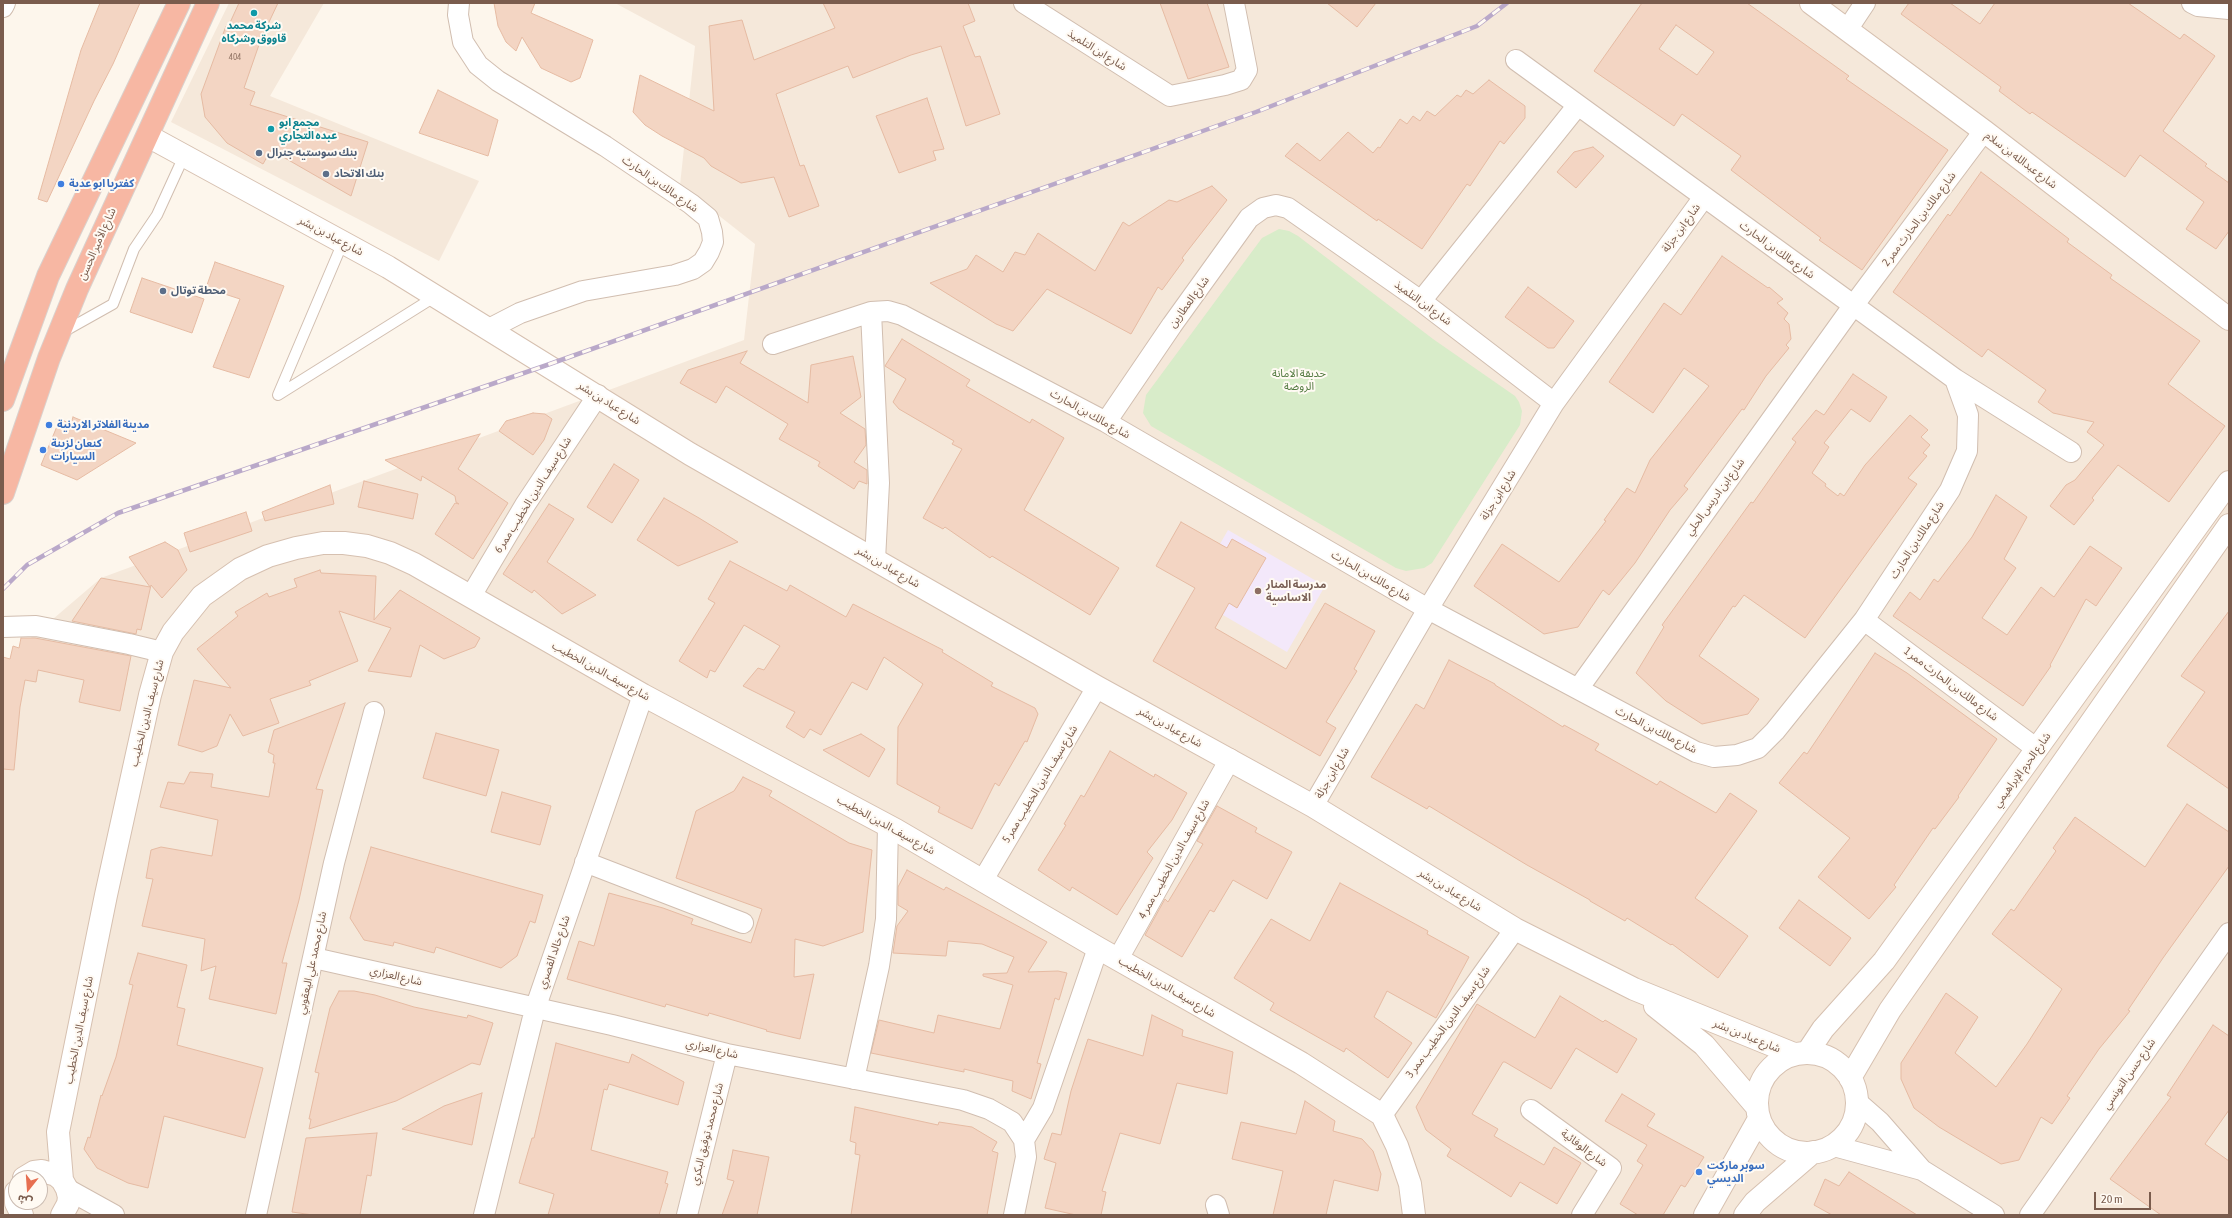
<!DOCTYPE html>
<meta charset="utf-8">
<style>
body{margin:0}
#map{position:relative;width:2232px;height:1218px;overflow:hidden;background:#fdf6ec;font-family:"Asap Condensed","Noto Sans Arabic",sans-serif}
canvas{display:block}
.frame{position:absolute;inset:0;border:4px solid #7a5c4d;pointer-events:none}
.north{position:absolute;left:8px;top:1170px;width:40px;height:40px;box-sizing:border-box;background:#fffaf3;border:1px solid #cabbb1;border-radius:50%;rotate:197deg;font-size:11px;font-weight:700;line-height:16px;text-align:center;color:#7a5c4d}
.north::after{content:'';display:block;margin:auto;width:14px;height:18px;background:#e76f51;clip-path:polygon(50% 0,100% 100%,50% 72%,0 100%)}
.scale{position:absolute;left:2094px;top:1192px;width:57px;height:18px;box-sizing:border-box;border:2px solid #7a5c4d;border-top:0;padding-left:5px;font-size:12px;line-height:14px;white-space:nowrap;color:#7a5c4d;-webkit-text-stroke:3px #fffaf3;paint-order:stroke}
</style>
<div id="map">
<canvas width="2232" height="1218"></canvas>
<div class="frame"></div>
<div class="north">ش</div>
<div class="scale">20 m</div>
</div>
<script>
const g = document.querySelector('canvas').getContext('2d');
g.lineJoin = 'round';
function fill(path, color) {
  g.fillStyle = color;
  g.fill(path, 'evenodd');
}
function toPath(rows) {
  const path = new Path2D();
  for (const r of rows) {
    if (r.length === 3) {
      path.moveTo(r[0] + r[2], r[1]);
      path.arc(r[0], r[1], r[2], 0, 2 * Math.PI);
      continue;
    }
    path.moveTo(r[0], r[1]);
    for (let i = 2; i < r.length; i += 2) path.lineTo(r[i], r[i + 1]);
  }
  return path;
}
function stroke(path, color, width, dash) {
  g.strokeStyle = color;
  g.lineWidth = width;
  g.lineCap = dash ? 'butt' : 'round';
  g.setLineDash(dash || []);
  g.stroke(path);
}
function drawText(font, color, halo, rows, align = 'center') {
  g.font = font + ' "Asap Condensed","Noto Sans Arabic",sans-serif';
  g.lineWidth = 4;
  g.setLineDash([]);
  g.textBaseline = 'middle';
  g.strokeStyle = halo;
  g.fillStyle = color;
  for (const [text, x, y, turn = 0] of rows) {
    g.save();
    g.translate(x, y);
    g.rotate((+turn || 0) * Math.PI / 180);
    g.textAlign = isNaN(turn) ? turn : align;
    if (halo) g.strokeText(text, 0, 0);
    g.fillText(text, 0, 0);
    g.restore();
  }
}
const residential = toPath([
 [229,3,324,3,270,96,479,181,439,261,171,122],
 [615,3,2229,3,2229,1215,3,1215,3,668,19,648,101,578,744,340,755,244,680,185,695,46],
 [16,1178,40,1178,40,1202,16,1202]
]);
const education = toPath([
 [1228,530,1325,586,1287,652,1190,596]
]);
const green = toPath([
 [1279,229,1289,231,1298,236,1433,339,1515,396,1519,402,1522,411,1520,425,1432,563,1424,568,1406,571,1396,568,1151,426,1143,413,1146,395,1262,238]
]);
const building = toPath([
 [100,3,140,3,113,64,94,101,47,202,38,199,81,50,100,3],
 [239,3,278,3,261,39,244,88,255,92,250,105,368,142,351,196,271,150,263,164,227,143,205,117,201,94,226,26,228,27,239,3],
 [494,3,535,3,531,13,593,40,580,78,571,82,541,68,522,37,516,51,506,42,498,26,494,3],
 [823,3,968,3,975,21,963,26,975,57,980,56,1000,114,966,126,941,46,911,55,853,78,848,66,776,94,800,166,804,165,819,206,789,217,774,177,741,183,711,166,704,158,662,136,645,125,633,112,640,75,714,111,709,26,742,20,754,60,835,28,823,3],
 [1160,3,1207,3,1229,67,1188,79,1160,3],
 [1327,3,1376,3,1357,27,1327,3],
 [1642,3,1747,3,1849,76,1846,79,1948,150,1862,270,1819,240,1821,238,1731,170,1741,156,1682,114,1674,126,1594,71,1642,3],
 [1676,25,1714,52,1697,75,1659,49,1676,25],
 [1909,3,1950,3,1980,24,1995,3,2128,3,2180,39,2184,34,2215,56,2163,131,2207,164,2205,166,2229,183,2229,231,2216,249,2186,229,2204,202,2140,155,2125,177,2032,112,2030,114,1999,91,2001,87,1901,14,1909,3],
 [1489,80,1525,106,1525,118,1504,144,1500,141,1470,186,1467,184,1422,249,1378,219,1377,221,1285,156,1297,143,1320,161,1348,132,1373,153,1378,147,1380,148,1400,119,1407,124,1413,116,1420,121,1427,111,1435,116,1457,95,1461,97,1466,90,1473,94,1489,80],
 [438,90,498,120,488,156,419,133,438,90],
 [927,98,944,149,933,151,936,160,899,173,876,116,927,98],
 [1593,147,1604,156,1576,188,1557,172,1574,152,1593,147],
 [1981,172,2069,239,2067,242,2112,275,2110,278,2200,341,2168,384,2225,426,2169,502,2118,465,2092,498,2094,500,2074,525,2050,506,2066,485,2075,480,2104,445,2087,432,2094,422,2053,413,2038,402,2046,390,1988,349,1982,357,1893,292,1948,214,1950,216,1981,172],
 [1212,186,1227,200,1182,258,1184,260,1162,290,1158,287,1131,334,1047,289,1013,331,996,324,930,283,967,269,976,255,1003,272,1015,252,1025,255,1038,233,1095,271,1123,222,1129,226,1169,200,1177,202,1212,186],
 [1722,256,1768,288,1769,287,1783,299,1777,303,1788,313,1784,319,1789,324,1791,339,1786,345,1789,348,1766,376,1744,410,1742,409,1684,486,1688,489,1670,510,1635,563,1609,595,1603,590,1578,627,1544,634,1474,586,1502,544,1559,582,1606,521,1604,520,1627,488,1635,493,1650,460,1709,386,1684,368,1653,413,1609,382,1664,303,1681,315,1722,256],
 [215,262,284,286,249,378,213,367,240,299,206,288,215,262],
 [142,278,204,299,192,333,130,312,142,278],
 [1528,287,1574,321,1554,348,1548,348,1505,317,1528,287],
 [902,339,970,380,966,386,1030,423,1032,419,1064,438,1024,510,1119,568,1090,615,992,556,990,558,945,527,943,529,923,518,962,449,952,444,954,441,899,409,893,402,906,379,885,366,902,339],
 [747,351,740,363,808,403,811,365,853,356,861,397,840,413,865,429,866,445,854,462,867,470,867,484,859,481,854,489,818,466,820,462,779,439,788,424,726,386,716,403,680,383,688,370,747,351],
 [1853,374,1887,397,1870,422,1851,409,1824,443,1829,447,1812,473,1826,484,1825,486,1838,496,1840,493,1844,496,1865,465,1910,415,1928,430,1921,437,1930,445,1923,453,1927,456,1908,478,1917,484,1805,638,1744,595,1735,607,1733,606,1699,656,1759,699,1748,714,1702,724,1666,701,1636,673,1664,627,1662,625,1751,502,1753,503,1796,442,1792,439,1816,410,1824,415,1853,374],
 [533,413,545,414,552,419,544,440,533,455,499,431,506,421,533,413],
 [73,417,136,443,77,480,41,465,60,419,71,424,73,417],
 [480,434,458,469,508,503,473,559,435,534,455,503,459,504,456,502,455,496,422,476,421,481,385,460,480,434],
 [614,464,639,480,612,523,587,507,614,464],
 [364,481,418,494,413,519,358,507,364,481],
 [330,485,334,504,265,521,262,512,330,485],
 [1996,495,2027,517,2004,559,2016,568,1982,618,2007,635,2041,587,2054,597,2090,546,2122,568,2096,606,2086,599,2050,665,2051,666,2023,706,1893,616,1910,592,1920,600,1934,579,1938,582,1972,537,1996,495],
 [664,498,699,518,738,542,678,566,637,540,664,498],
 [549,504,574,519,547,562,596,595,562,614,534,590,532,593,503,574,549,504],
 [246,512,252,531,190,552,184,533,246,512],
 [1181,522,1227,548,1232,539,1266,558,1237,608,1229,603,1215,628,1286,669,1325,603,1375,631,1354,669,1357,671,1326,722,1336,728,1320,756,1153,661,1195,588,1156,566,1181,522],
 [165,542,178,550,187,570,162,598,151,585,141,630,137,629,136,634,72,621,101,578,150,587,129,557,165,542],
 [730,561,787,591,790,585,846,617,853,604,943,650,942,652,993,683,991,686,1035,708,1038,714,1027,742,1025,741,999,786,995,783,972,829,938,812,940,807,897,784,898,727,923,684,884,657,867,690,852,682,821,735,810,729,804,738,786,727,795,712,743,686,758,668,764,670,780,646,744,625,715,672,710,670,707,678,679,661,715,603,708,599,730,561],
 [320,570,321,573,376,576,374,620,400,590,480,638,475,647,444,659,420,645,411,677,368,671,391,628,339,611,358,661,309,681,311,685,270,699,279,723,243,736,230,714,217,746,202,752,178,745,194,680,231,688,197,649,238,616,235,612,267,593,269,597,297,587,294,579,320,570],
 [2229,611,2229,789,2167,746,2205,692,2181,676,2229,611],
 [21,638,35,638,131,656,120,711,79,702,84,680,38,670,36,682,25,680,20,707,14,770,3,769,3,657,10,659,13,646,19,648,21,638],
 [1875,653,1907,673,1997,739,1958,796,1959,797,1935,829,1933,828,1894,885,1896,887,1869,919,1818,877,1850,838,1779,783,1804,752,1807,754,1875,653],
 [1449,660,1495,684,1495,685,1563,727,1564,725,1599,744,1595,750,1657,785,1660,781,1716,813,1730,793,1757,811,1695,898,1748,936,1718,978,1672,944,1671,945,1627,918,1625,921,1590,901,1590,900,1527,865,1429,806,1427,809,1371,777,1416,704,1424,709,1449,660],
 [345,703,316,789,323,790,299,900,282,963,287,963,276,1014,209,999,216,966,201,971,205,939,142,926,153,879,146,878,151,850,161,847,212,856,218,820,160,807,168,782,184,784,190,772,213,774,211,787,269,797,275,763,273,763,274,755,268,752,274,730,345,703],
 [436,733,499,750,486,796,423,778,436,733],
 [861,734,885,749,869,777,823,750,861,734],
 [1110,751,1154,777,1155,774,1187,793,1172,820,1147,852,1153,858,1117,915,1072,887,1070,891,1038,870,1066,825,1064,824,1081,795,1084,797,1110,751],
 [743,777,772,791,769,796,849,843,872,850,863,932,823,946,795,939,794,977,814,974,800,1039,766,1031,767,1030,709,1013,708,1016,666,1004,665,1007,567,979,579,941,594,946,609,893,663,908,693,919,691,924,751,943,762,909,676,878,696,811,734,791,743,777],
 [502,792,551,806,540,845,491,832,502,792],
 [2187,804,2229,832,2229,866,2163,958,2128,1010,2130,1011,2099,1049,2067,1096,2070,1098,2052,1124,2041,1117,2019,1160,2001,1164,1939,1127,1914,1108,1901,1079,1901,1063,1946,993,1978,1017,1955,1053,1996,1087,2027,1044,2062,989,1992,934,2011,909,2014,911,2056,851,2053,848,2075,817,2145,867,2187,804],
 [1217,806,1257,828,1255,832,1292,852,1267,899,1233,880,1214,912,1210,910,1182,957,1145,935,1165,899,1168,902,1203,844,1197,841,1217,806],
 [371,847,543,895,535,923,530,921,517,956,501,968,436,947,434,953,394,942,393,946,364,940,350,918,371,847],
 [907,870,944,890,946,887,1047,942,1028,972,1058,971,1067,973,1059,1000,1055,998,1037,1063,1041,1064,1031,1099,1012,1091,1013,1081,964,1069,964,1072,871,1053,879,1020,934,1033,938,1015,1000,1029,1013,985,983,976,983,974,1007,973,1014,957,982,944,948,941,946,956,893,953,897,926,908,911,898,905,898,887,907,870],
 [1340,883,1428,931,1427,934,1469,957,1436,1018,1387,991,1374,1017,1412,1043,1388,1078,1346,1048,1344,1052,1270,1010,1274,1003,1234,978,1271,919,1310,941,1340,883],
 [1799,900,1851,938,1830,966,1779,928,1799,900],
 [138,953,187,965,177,1007,185,1009,177,1045,263,1068,245,1138,164,1116,148,1188,128,1183,97,1168,84,1149,88,1137,90,1138,101,1095,102,1096,116,1057,133,985,129,984,138,953],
 [339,991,354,991,375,995,414,1007,467,1018,468,1015,493,1023,480,1065,472,1063,396,1101,309,1129,311,1119,309,1119,319,1073,315,1072,330,1008,339,991],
 [1560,996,1603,1022,1605,1020,1637,1039,1617,1073,1576,1048,1551,1089,1505,1062,1503,1062,1472,1114,1498,1129,1494,1136,1544,1165,1554,1147,1581,1163,1557,1204,1520,1182,1511,1197,1447,1156,1451,1149,1426,1130,1416,1107,1477,1004,1535,1038,1560,996],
 [1152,1015,1183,1030,1182,1036,1233,1052,1227,1094,1177,1083,1160,1144,1120,1133,1102,1191,1106,1192,1101,1215,1076,1215,1045,1208,1056,1163,1044,1159,1052,1133,1061,1135,1071,1091,1088,1039,1143,1056,1152,1015],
 [2213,1025,2229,1036,2229,1110,2205,1144,2229,1161,2229,1215,2161,1215,2110,1179,2171,1097,2167,1095,2213,1025],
 [556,1043,629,1063,632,1054,684,1082,678,1105,609,1084,607,1090,604,1089,591,1150,668,1172,665,1183,668,1184,659,1215,548,1215,554,1194,519,1183,532,1138,534,1138,556,1043],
 [482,1093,472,1145,402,1129,444,1106,482,1093],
 [1622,1094,1655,1114,1647,1126,1704,1157,1685,1187,1681,1185,1663,1215,1638,1215,1620,1204,1643,1165,1637,1161,1647,1145,1605,1121,1622,1094],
 [1305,1101,1335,1121,1333,1131,1362,1139,1373,1151,1381,1174,1378,1191,1334,1180,1326,1215,1273,1215,1283,1171,1232,1159,1241,1122,1296,1134,1305,1101],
 [855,1107,938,1125,939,1122,972,1127,997,1142,992,1151,998,1153,987,1215,851,1215,860,1155,855,1154,856,1143,850,1141,855,1107],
 [377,1133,371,1176,367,1175,360,1215,313,1215,292,1212,306,1138,377,1133],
 [733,1150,769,1157,757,1215,722,1215,734,1181,727,1179,733,1150],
 [1849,1172,1917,1215,1832,1215,1814,1205,1825,1179,1839,1186,1849,1172]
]);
const lane = toPath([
 [343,242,278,395,436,296],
 [63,332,113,304,134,249,157,215,184,156]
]);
const street = toPath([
 [459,3,458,15,463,42,478,65,498,81,605,146,691,204,708,218,712,232,713,242,709,252,703,262,693,269,675,275,583,291,520,313,489,329],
 [1024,3,1170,96,1225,85,1241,80,1247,70,1234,3],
 [2192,3,2198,6,2229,9],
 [3,7,5,3],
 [1847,30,1865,3],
 [1421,301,1578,105],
 [871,312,879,483,875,560],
 [773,344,871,312,888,311,902,315,1106,422,1428,609,1696,752,1714,757,1737,755,1758,748,1775,731,1864,620,1950,490,1967,451,1968,415,1955,379,1516,60],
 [1955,379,2071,452],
 [1106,422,1172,325,1249,218,1263,208,1276,205,1288,208,1421,301,1554,403],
 [471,596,525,505,598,395],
 [1864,620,2037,749],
 [3,627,36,626,129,644,162,652],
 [1578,689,1853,306,1984,131],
 [1313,806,1428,609,1554,403,1704,197],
 [585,862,743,923],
 [983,880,1097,687],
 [314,958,612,1025,727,1054,963,1100,989,1109,1012,1122,1024,1140,1026,1157,1014,1215],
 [1118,959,1230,759],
 [854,1079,879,966,886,919,888,826],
 [1856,1101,1880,1122,1922,1170],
 [1531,1110,1611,1168,1582,1215],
 [1382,1115,1515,929],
 [1024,1140,1043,1108,1098,948],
 [1834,1146,1922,1170,1994,1215],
 [67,1189,114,1215],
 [1216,1205,1219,1215],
 [256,1215,334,863,374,712],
 [484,1215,535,1009,643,695],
 [687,1215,727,1054],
 [2030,1215,2229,933]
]);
const secondary = toPath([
 [1811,3,1984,131,2229,319],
 [148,136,388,267,690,454,1097,687,1313,806,1515,929,1634,989,1794,1054],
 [1655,1006,1704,1045,1757,1107],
 [1807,1053,1823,1029,1884,961,2229,482],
 [1807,1103,50],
 [1850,1078,1890,1010,2229,525],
 [24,1178,34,1172,42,1171,56,1175,62,1180,67,1189,69,1197,68,1204,62,1215],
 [62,1180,58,1132,106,895,150,695,162,652,173,632,202,596,240,569,268,556,296,548,323,543,344,543,367,546,390,553,414,564,643,695,896,830,1098,948,1301,1063,1382,1115,1397,1146,1410,1184,1414,1215],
 [16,1192,16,1203,22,1215],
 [1705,1215,1759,1119],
 [1745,1215,1755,1202,1813,1152]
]);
const highway = toPath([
 [3,400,48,276,179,3],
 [3,493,49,358,77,289,208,3]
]);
const rail = toPath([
 [3,589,27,565,118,513,547,365,1256,112,1477,26,1507,3]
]);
const markers = [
 [254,13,4,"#0f9aa8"],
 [271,129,4,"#0f9aa8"],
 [259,153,4,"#5c6f8a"],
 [326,174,4,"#5c6f8a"],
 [61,184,4,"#3f7fe0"],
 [163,291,4,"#5c6f8a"],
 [49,425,4,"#3f7fe0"],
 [43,450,4,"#3f7fe0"],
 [1258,591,4,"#8d6e63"],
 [1699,1172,4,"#3f7fe0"]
];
const numberNames = [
 ["404",235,57]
];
const cultureNames = [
 ["شركة محمد",254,26],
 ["قاووق وشركاه",254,39],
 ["مجمع ابو",279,123,"left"],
 ["عبده التجاري",279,136,"left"]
];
const streetNames = [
 ["شارع ابن التلميذ",1097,50,32],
 ["شارع عبدالله بن سلام",2021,160,37],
 ["شارع مالك بن الحارث",660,184,35],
 ["شارع مالك بن الحارث ممر 2",1919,219,-53],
 ["شارع ابن جزلة",1681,228,-54],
 ["شارع عباد بن بشر",331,236,28],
 ["شارع الأمير الحسن",97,244,-66],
 ["شارع مالك بن الحارث",1777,250,36],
 ["شارع العطارين",1189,302,-54],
 ["شارع ابن التلميذ",1423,303,36],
 ["شارع عباد بن بشر",609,403,32],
 ["شارع مالك بن الحارث",1090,414,29],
 ["شارع سيف الدين الخطيب ممر 6",533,495,-58],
 ["شارع ابن جزلة",1498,495,-58],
 ["شارع ابن ادريس الحلي",1715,497,-54],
 ["شارع مالك بن الحارث",1917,540,-57],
 ["شارع عباد بن بشر",888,567,30],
 ["شارع مالك بن الحارث",1371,576,30],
 ["شارع سيف الدين الخطيب",601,671,29],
 ["شارع مالك بن الحارث ممر 1",1951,684,37],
 ["شارع سيف الدين الخطيب",147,713,-76],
 ["شارع عباد بن بشر",1170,727,29],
 ["شارع مالك بن الحارث",1656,730,27],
 ["شارع الحرم الإبراهيمي",2022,770,-54],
 ["شارع ابن جزلة",1332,773,-60],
 ["شارع سيف الدين الخطيب ممر 5",1040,784,-59],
 ["شارع سيف الدين الخطيب",886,825,29],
 ["شارع سيف الدين الخطيب ممر 4",1174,859,-61],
 ["شارع عباد بن بشر",1450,890,31],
 ["شارع خالد القصري",554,952,-71],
 ["شارع محمد علي اليعقوبي",312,963,-78],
 ["شارع العزاري",396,976,13],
 ["شارع سيف الدين الخطيب",1167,987,30],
 ["شارع سيف الدين الخطيب ممر 3",1448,1022,-54],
 ["شارع سيف الدين الخطيب",79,1030,-79],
 ["شارع عباد بن بشر",1747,1036,22],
 ["شارع العزاري",712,1049,13],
 ["شارع حسن التونسي",2129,1074,-55],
 ["شارع محمد توفيق البكري",707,1134,-76],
 ["شارع الوفائية",1584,1148,37]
];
const serviceNames = [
 ["بنك سوستيه جنرال",267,153],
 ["بنك الاتحاد",334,174],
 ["محطة توتال",171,291]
];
const shopNames = [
 ["كفتريا ابو عدية",69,184],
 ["مدينة الفلاتر الاردنية",57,425],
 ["كنعان لزينة",51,444],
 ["السيارات",51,457],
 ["سوبر ماركت",1707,1166],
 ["الديسي",1707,1179]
];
const parkNames = [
 ["حدبقة الامانة",1299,374],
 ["الروضة",1299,387]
];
const educationNames = [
 ["مدرسة المنار",1266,585],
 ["الاساسية",1266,598]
];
fill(residential, '#f5e8da');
fill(education, '#f3e8fa');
fill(green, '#d8ecc9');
fill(building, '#f3d5c3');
stroke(building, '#e6bba3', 1);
stroke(lane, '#d1beb0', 12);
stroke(street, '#d1beb0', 22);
stroke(secondary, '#d6c0b0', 24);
stroke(highway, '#dad1cd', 24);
stroke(lane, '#fff', 10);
stroke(street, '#fff', 20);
stroke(secondary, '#fff', 22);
stroke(highway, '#f7b7a3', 22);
stroke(rail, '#b9a8c9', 4.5);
stroke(rail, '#fffaf3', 3, [9]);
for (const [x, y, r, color] of markers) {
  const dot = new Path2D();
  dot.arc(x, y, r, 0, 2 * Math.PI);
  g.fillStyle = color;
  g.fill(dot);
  stroke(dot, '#fffaf3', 1.5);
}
drawText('9px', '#987a6a', null, numberNames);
drawText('bold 11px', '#0d838f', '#fffaf3', cultureNames);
drawText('11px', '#7a5c4d', '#fffaf3', streetNames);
drawText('bold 11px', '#4e5e75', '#fffaf3', serviceNames, 'left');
drawText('bold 11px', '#366cbe', '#fffaf3', shopNames, 'left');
drawText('11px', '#537a41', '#fffaf3', parkNames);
drawText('bold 11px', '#785e54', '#fffaf3', educationNames, 'left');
</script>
